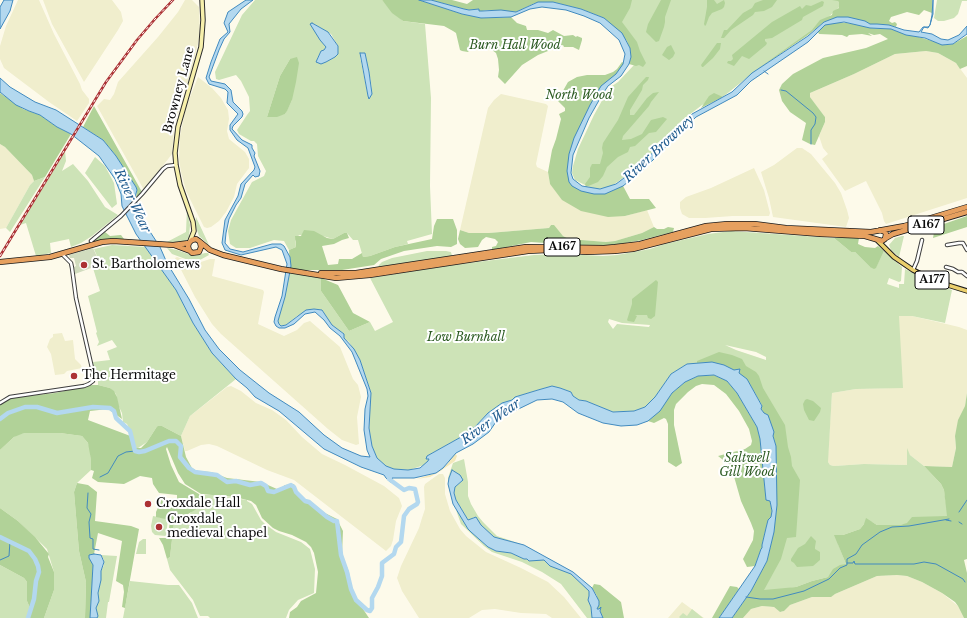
<!DOCTYPE html>
<style>
body{margin:0}
canvas{display:block;background:#fdfaea}
</style>
<canvas width="967" height="618"></canvas>
<script>
const g = document.querySelector('canvas').getContext('2d');
g.lineJoin = 'round';
function fill(path, color) {
  g.fillStyle = color;
  g.fill(path, 'evenodd');
}
function toPath(rows) {
  const path = new Path2D();
  for (const r of rows) {
    path.moveTo(r[0], r[1]);
    for (let i = 2; i < r.length; i += 2) path.lineTo(r[i], r[i + 1]);
  }
  return path;
}
function stroke(path, color, width, dash) {
  g.strokeStyle = color;
  g.lineWidth = width;
  g.lineCap = dash ? 'butt' : 'round';
  g.setLineDash(dash || []);
  g.stroke(path);
}
function drawText(font, color, halo, rows, align = 'center') {
  g.font = font + ' "Libre Baskerville",serif';
  g.lineWidth = 4;
  g.setLineDash([]);
  g.textBaseline = 'middle';
  g.strokeStyle = halo;
  g.fillStyle = color;
  for (const [text, x, y, turn = 0] of rows) {
    g.save();
    g.translate(x, y);
    g.rotate((+turn || 0) * Math.PI / 180);
    g.textAlign = isNaN(turn) ? turn : align;
    if (halo) g.strokeText(text, 0, 0);
    g.fillText(text, 0, 0);
    g.restore();
  }
}
const farmland = toPath([
 [18,0,39,0,54,34,80,84,82,90,89,99,89,103,77,121,49,102,4,68,0,59,0,46,6,26],
 [43,0,112,0,121,12,123,21,118,30,84,82,52,24],
 [185,0,192,0,199,7,200,35,189,80,182,98,174,131,172,154,144,190,97,106,104,99,110,100,114,94,118,82,158,37,178,12],
 [926,51,938,53,956,63,967,78,967,198,886,224,884,221,882,213,866,181,845,191,822,159,828,154,823,148,819,136,825,122,825,117,810,97,810,93,854,74,895,54],
 [198,77,212,88,221,98,228,110,229,119,227,131,229,139,245,152,249,159,249,168,237,184,234,197,226,212,219,221,211,227,207,228,204,227,186,191,181,172,179,159,180,136,186,107],
 [501,94,546,104,548,106,536,164,537,167,548,172,550,184,625,216,647,210,654,227,642,233,615,241,606,242,569,239,563,236,551,225,549,228,489,233,469,233,460,230,488,108,494,100],
 [0,144,5,147,32,175,34,181,30,185,6,228,0,229],
 [797,148,802,148,811,154,835,183,841,193,847,210,849,218,846,227,773,217,769,198,761,172,774,165],
 [754,168,764,190,770,213,769,216,733,216,705,218,689,218,682,214,680,208,680,202,686,197,711,188],
 [177,257,191,262,201,262,210,259,215,259,212,276,263,290,264,292,258,324,284,336,297,330,304,323,310,321,340,347,353,379,358,385,361,397,357,417,359,444,356,445,342,440,328,429,221,334,212,324,195,297,175,258],
 [899,316,912,316,959,327,967,330,967,393,965,406,955,436,956,448,952,467,924,466,910,455,907,450,908,465,864,464,834,466,830,465,828,462,828,454,832,393,856,389,891,388,899,328],
 [62,333,65,341,73,340,75,359,81,365,82,368,67,371,64,374,55,375,51,354,47,347,50,339,53,337,53,334],
 [231,386,241,391,256,403,272,410,286,420,302,437,322,454,345,465,384,486,399,498,402,506,396,521,393,540,391,546,386,551,294,480,267,470,217,446,209,444,201,445,187,451,185,451,181,436,190,416,227,387],
 [439,474,443,474,445,478,445,494,450,511,460,529,466,536,486,552,521,568,548,582,564,597,581,618,552,618,546,614,521,613,495,609,482,610,469,618,419,618,402,591,397,578,401,566,419,528,422,518,425,509,424,487,425,484],
 [897,575,907,576,922,582,942,593,958,606,964,618,743,618,751,609,762,606,774,607,780,612,784,611,790,605,812,597,831,596,835,594,877,576],
 [682,602,704,618,668,618]
]);
const green = toPath([
 [255,0,382,0,388,7,403,21,425,24,431,98,430,186,432,234,407,241,408,244,395,247,370,256,363,257,358,240,353,240,347,233,344,233,333,239,323,236,299,235,295,241,296,247,289,250,284,241,274,240,250,248,236,248,230,244,228,231,231,220,252,182,264,176,266,171,258,156,257,144,254,141,251,141,239,134,237,130,247,115,250,111,249,97,241,81,236,75,219,80,216,79,215,72,242,15],
 [314,24,331,34,338,46,335,57,326,62,317,59,321,51,324,50,326,47,317,35,314,28],
 [365,53,371,82,372,94,368,96,360,57],
 [290,59,292,100,285,114,267,117,280,76],
 [631,0,849,0,846,1,815,29,763,65,724,96,702,105,680,122,669,136,638,167,626,176,613,185,606,188,598,189,589,187,575,180,572,173,573,166,578,149,594,115,609,88,618,82,634,65,621,22],
 [937,0,967,0,967,1,962,1,958,14,954,18,944,21,938,21,934,18],
 [65,151,66,161,62,171,73,164,88,181,105,207,118,215,92,236,81,243,71,247,69,239,50,243,51,253,36,256,26,223,20,225],
 [95,157,105,166,114,183,117,204,112,208,85,173],
 [45,177,10,232,6,228,30,185,34,181],
 [187,209,190,225,189,237,186,241,165,243,186,232],
 [196,217,209,245,199,236,195,224],
 [731,231,834,238,851,252,855,252,870,267,876,267,884,251,902,267,901,281,899,282,889,278,887,284,899,288,899,284,904,284,905,269,938,285,952,290,945,323,912,316,899,316,903,388,856,389,832,393,828,462,830,465,834,466,864,464,907,465,907,448,910,455,924,466,941,484,944,490,948,516,900,525,877,525,872,522,864,524,860,529,843,535,838,544,846,564,828,577,812,581,796,587,772,591,763,590,777,505,762,405,747,379,687,364,671,374,655,397,645,407,634,411,613,412,586,401,579,400,573,396,571,392,560,388,552,386,538,390,515,397,512,400,502,403,488,413,475,427,461,437,427,456,427,459,429,458,428,461,424,465,409,470,394,469,386,466,380,461,377,458,372,446,369,428,371,393,360,360,349,342,344,338,344,334,332,325,322,310,314,309,297,316,286,325,281,326,279,324,278,321,290,273,321,278,321,291,349,331,370,322,375,331,393,322,370,278,453,265,534,255,564,254,603,256,617,255,650,249,665,244,708,234],
 [609,319,622,323,650,325,649,327,617,324,613,329,608,322],
 [725,345,756,352,766,357,766,360,736,350],
 [902,236,904,236,899,257,891,250,889,245,895,238],
 [112,245,146,247,176,290,193,323,212,353,236,379,190,416,181,436,162,426,156,428,147,442,138,448,134,448,133,437,127,424,123,422,122,413,118,405,116,394,110,388,98,385,98,381,96,380,93,362,110,360,107,351,117,347,112,340,97,346,99,342,96,333,97,332,88,296,100,291,93,268,98,266,99,261,94,249],
 [167,248,177,250,194,256,205,253,208,253,209,255,200,260,191,261,172,254],
 [427,251,446,251,451,252,452,256,450,257,378,268,379,265,382,262,392,258],
 [29,432,60,433,82,436,88,443,90,448,91,460,91,470,77,483,74,492,79,551,86,582,85,618,44,618,54,590,54,572,47,549,18,521,0,508,0,450,14,437,18,434],
 [464,459,468,482,468,496,471,504,478,516,483,522,497,536,524,545,494,537,487,532,474,517,469,521,468,520,456,500,454,493,455,487,463,480,450,474,448,484,448,478,453,463],
 [200,495,213,495,247,500,247,501,252,504,261,520,265,524,276,532,301,542,310,549,315,569,314,593,298,600,289,610,286,618,210,618,208,616,200,616,193,600,170,570,167,559,170,557,174,522,189,515,201,498],
 [456,510,459,513,468,529,488,547,496,551,511,553,524,559,544,560,553,567,567,571,576,577,589,591,589,602,591,607,592,618,587,618,561,584,542,572,522,562,492,552,484,546,461,524],
 [153,516,168,519,166,536,155,535,152,532,151,526],
 [143,539,146,539,146,554,136,554,139,542],
 [101,555,117,556,109,602,108,602,106,618,97,618,96,608,99,601,98,593,101,580,101,571,104,565,104,560],
 [0,565,24,578,27,582,27,601,30,608,27,618,0,618],
 [130,581,168,585,179,585,192,603,198,618,123,618],
 [692,609,703,618,680,618,679,617,683,613,687,616]
]);
const forest = toPath([
 [382,0,419,0,462,14,484,18,511,17,517,23,526,26,527,30,538,30,548,33,553,30,564,36,573,35,576,37,577,36,582,38,582,40,579,50,573,47,564,47,563,45,538,55,522,65,505,84,498,77,499,70,498,59,496,53,492,50,484,47,477,49,472,47,468,52,462,51,460,50,456,33,453,31,444,26,403,21,392,13],
 [431,0,452,0,467,4,473,0,632,0,630,8,622,22,637,42,640,51,646,63,643,67,639,65,636,66,629,64,631,57,630,48,627,41,604,18,581,9,553,2,535,3,516,12,488,10,482,11,479,11,479,9,469,10,464,9],
 [661,0,671,0,665,17,665,22,664,27,659,41,656,42,646,32,648,24],
 [707,0,714,0,717,4,724,0,725,3,724,7,722,9,712,13,709,17,706,25,705,26,704,24,707,7],
 [763,0,777,0,772,7,764,11,755,12,753,15,731,30,724,38,721,38,724,30,727,30,743,13,752,8,755,3],
 [832,0,932,0,932,13,924,10,919,15,907,12,891,17,889,21,892,23,895,22,897,24,896,27,877,24,870,24,863,21,840,17,824,22,808,35,758,69,760,67,812,30,820,20,832,15,833,11,839,8,839,2,838,1],
 [822,1,824,2,823,6,803,17,802,20,772,38,765,39,765,41,767,43,766,45,749,59,742,56,734,66,727,63,728,61,731,61,733,59,732,55,772,22,800,6,802,9,806,5,811,6],
 [837,22,856,24,870,28,891,29,946,45,953,44,967,36,967,66,960,69,956,63,938,53,926,51,895,54,854,74,810,93,810,97,825,117,825,122,815,145,810,144,802,140,806,123,790,112,782,101,779,90,782,84,793,74,823,58,866,48,888,39,880,34,874,35,868,33,872,36,862,34,849,35,847,37,842,35,819,34,818,32,825,25],
 [717,43,721,43,720,49,713,58,703,67,702,67,701,65],
 [671,45,675,53,673,57,669,60,662,55,667,47],
 [297,57,299,63,296,82,292,100,287,111,285,114,277,117,267,117,280,76,290,59],
 [622,62,626,64,623,70,608,82,573,147,569,172,576,185,601,192,622,184,630,199,649,199,656,208,625,216,608,217,581,211,562,200,550,184,548,172,552,150,556,139,561,119,559,114,565,111,565,108,558,101,564,89,568,82,577,77,587,75,605,75,613,72,617,69],
 [646,77,649,77,648,80,643,85,642,90,630,110,630,115,634,115,647,98,653,93,659,92,651,102,649,106,623,136,622,140,631,139,642,134,651,120,663,117,667,119,656,132,649,133,635,146,630,147,628,152,618,157,607,167,603,176,598,182,586,187,585,184,590,177,590,168,592,164,600,164,603,153,602,148,603,143,618,120,628,97],
 [0,93,23,109,40,115,57,127,71,134,45,177,34,181,32,175,5,147,0,144],
 [714,93,723,97,701,108,709,96],
 [94,106,142,192,136,198,137,190,116,156,103,140,83,127],
 [967,216,967,227,933,238,935,227],
 [437,219,453,219,457,230,457,244,451,247,437,246,404,251,381,259,374,265,342,270,302,270,290,268,289,250,296,247,295,236,301,236,304,230,314,231,327,238,333,239,344,233,347,233,349,238,342,240,334,244,322,246,328,265,338,264,339,259,352,259,362,253,363,257,370,256,395,247,432,239,434,226],
 [551,225,554,225,563,236,569,239,606,242,615,241,642,233,654,227,657,229,664,229,668,227,674,228,673,232,661,235,642,240,603,247,531,242,492,250,492,247,496,246,498,242,495,239,486,237,482,240,478,247,465,248,460,244,458,239,460,230,469,233,489,233,549,228],
 [105,232,110,236,121,235,124,239,113,239,92,242],
 [834,238,859,238,858,244,865,247,875,248,878,246,884,251,876,268,874,269,870,267,855,252,851,252],
 [321,278,338,285,353,313,370,322,349,331,321,291],
 [656,280,658,282,655,316,651,319,648,318,647,315,635,315,637,316,634,322,628,321,627,320,632,304,632,299],
 [719,352,732,355,742,359,746,366,756,372,759,376,763,388,785,425,788,447,791,457,792,466,800,480,796,537,787,538,781,559,764,590,796,587,812,581,828,577,833,569,840,565,846,564,834,535,843,535,860,529,864,524,866,518,877,525,900,525,907,523,912,517,947,516,944,490,941,484,924,466,952,467,956,448,955,436,958,420,965,406,967,393,967,559,964,560,967,573,967,618,964,618,958,606,955,602,942,593,922,582,907,576,897,575,877,576,835,594,831,597,812,597,790,605,784,611,780,612,774,607,762,606,751,609,743,618,732,618,751,591,767,561,774,532,777,505,776,446,775,441,764,413,761,409,762,405,747,379,734,370,724,365,712,362,697,363,697,361],
 [714,375,727,381,737,393,757,427,760,439,766,499,770,501,772,511,771,517,768,520,766,528,762,545,762,548,761,549,755,566,747,567,743,559,753,540,754,531,751,523,741,501,733,473,727,463,718,456,745,449,751,445,752,441,749,429,739,411,726,394,714,385,702,384,696,386,688,392,676,404,674,410,674,425,682,463,676,467,668,462,668,424,666,419,664,418,654,423,648,421,660,410,672,393,685,382,698,376],
 [92,385,98,385,110,388,114,391,117,397,122,419,108,409,90,411,88,420,133,437,134,448,141,448,147,442,156,428,158,426,162,426,181,436,186,457,192,468,197,471,211,472,227,478,261,482,277,489,281,488,285,485,294,484,297,491,305,499,310,501,325,513,337,519,343,531,342,555,349,572,351,586,359,603,369,618,289,618,290,612,297,607,301,601,316,593,318,572,314,553,311,547,306,542,292,535,279,531,273,528,262,518,256,505,251,501,235,497,201,494,185,484,178,473,167,447,166,449,171,465,179,482,199,494,201,498,199,506,195,510,174,522,170,557,167,559,163,545,159,538,168,538,170,520,156,517,156,512,162,499,177,499,177,495,159,493,153,484,152,478,140,476,124,484,98,482,92,478,94,471,91,470,91,460,88,443,82,436,60,433,24,433,14,437,0,450,0,404,11,398,55,393],
 [807,399,813,401,821,408,820,412,814,421,809,420,804,410,803,404,805,400],
 [77,483,88,485,97,492,95,521,131,526,139,529,125,608,122,607,124,592,123,585,116,581,122,541,98,533,94,554,89,556,93,565,90,618,85,618,86,582,79,551,74,492],
 [0,508,18,521,35,537,49,554,48,557,54,572,54,590,44,618,27,618,30,608,27,601,27,582,24,578,0,565],
 [811,536,816,541,815,547,815,549,820,552,820,560,813,566,797,567,794,563,791,561,791,559,798,548,805,544],
 [594,584,600,585,621,602,624,618,603,618,600,611,601,608,599,609,596,609,597,596,592,588],
 [730,586,737,587,739,589,719,618,712,618]
]);
const sand = toPath([
 [455,453,457,456,455,461,439,472,430,477,417,479,436,473,448,463,449,462,447,462]
]);
const cemetery = toPath([
 [93,248,99,261,99,265,75,274,74,267,76,266,74,258,70,258,69,255]
]);
const water = toPath([
 [4,0,13,0,10,11,0,29,0,7,4,0],
 [246,0,253,0,241,9,229,24,230,32,224,39,219,50,209,77,211,81,225,84,231,90,233,102,242,111,243,114,242,117,233,126,232,129,242,140,252,145,252,148,255,153,254,156,260,171,259,176,255,177,253,175,245,184,241,198,236,205,229,219,226,233,225,243,230,249,243,252,272,244,281,244,284,246,290,257,291,266,285,297,278,321,279,324,281,326,286,325,306,310,314,309,322,310,332,325,344,334,344,338,354,349,360,360,371,393,369,428,372,446,377,458,386,466,394,469,408,470,420,468,428,461,429,459,426,459,427,456,461,437,475,427,488,413,502,403,512,400,515,397,538,390,552,386,560,388,571,392,573,396,579,400,586,401,613,412,634,411,645,407,655,397,671,374,687,364,712,362,724,365,734,370,740,369,739,373,747,379,762,406,761,409,764,413,768,415,774,432,773,436,776,446,777,505,774,532,767,561,751,591,732,618,719,618,755,566,761,549,762,548,762,545,766,528,768,520,771,517,772,511,770,501,766,500,760,439,757,427,737,393,727,381,714,375,698,376,685,382,672,393,660,411,648,421,637,425,621,426,603,423,578,413,563,402,552,399,537,400,498,419,489,432,473,444,456,453,443,468,436,473,414,478,392,478,393,481,390,482,386,478,384,475,361,467,324,449,279,411,255,397,247,388,236,379,212,353,193,323,176,290,136,234,122,206,121,194,115,179,99,156,71,134,57,127,40,115,29,111,16,105,0,92,0,78,10,87,35,102,56,110,103,140,116,156,136,187,137,190,135,197,137,203,143,208,145,224,160,247,167,263,189,299,205,330,219,349,240,370,269,393,299,412,324,435,342,448,361,456,370,457,367,450,364,430,365,409,368,396,367,389,352,352,340,336,330,328,324,320,315,312,305,314,294,324,285,328,279,328,276,326,274,322,275,317,282,296,287,264,282,250,276,247,241,255,225,250,222,243,225,220,238,196,241,184,254,170,255,167,248,148,237,140,230,130,230,125,238,114,227,103,228,92,225,89,209,84,206,78,211,62,220,39,228,32,224,23,228,12,246,0],
 [419,0,431,0,464,9,469,10,479,9,479,11,482,11,501,10,516,12,538,2,553,2,581,9,604,18,622,33,630,48,631,57,629,64,621,76,608,86,602,95,589,118,573,155,571,173,573,179,582,186,600,189,616,184,624,178,664,143,692,114,732,92,752,73,808,36,824,22,837,17,848,17,865,21,870,24,877,24,889,25,904,30,919,32,923,27,928,27,930,25,932,15,933,0,933,14,930,25,928,28,924,27,921,32,932,34,941,39,948,40,959,35,967,26,967,34,953,44,942,45,925,38,906,35,891,29,870,28,844,22,825,25,808,42,751,81,737,95,696,117,645,168,623,186,605,194,594,194,581,191,572,186,569,182,567,171,569,154,574,138,590,105,601,86,616,74,623,64,625,54,619,40,600,23,584,16,566,10,542,7,530,9,511,17,481,18,462,14,419,0],
 [312,23,328,32,338,46,338,54,335,57,326,62,321,64,316,62,321,51,324,50,326,47,320,40,310,24,312,23],
 [360,53,365,53,369,72,372,94,369,99,368,96,360,53],
 [452,470,460,475,463,480,455,487,454,493,456,500,468,520,476,517,481,525,494,537,524,545,573,572,592,588,599,601,599,605,597,609,599,609,601,607,600,611,603,618,592,618,591,607,588,600,589,596,589,591,571,574,550,566,544,560,529,561,527,559,524,559,511,553,496,551,488,547,471,532,468,529,453,504,448,484,449,478,452,470],
 [94,554,101,555,104,562,101,571,101,580,98,593,99,601,96,608,98,616,97,618,90,618,93,565,89,558,89,555,94,554]
]);
const stream = toPath([
 [764,71,768,74],
 [781,90,786,91,813,113,816,117,815,124,811,130,811,144],
 [100,477,108,473,118,456,126,452,135,451],
 [88,493,87,508,91,514,89,522,90,538,93,539,93,549,99,550],
 [959,512,967,500],
 [946,520,951,521],
 [959,522,962,524],
 [0,560,9,556,10,541],
 [847,563,853,563,854,561,855,564,914,564,924,562,936,564,963,579,965,582],
 [746,597,760,599,773,599,804,591,829,579,840,568,847,565,847,559,856,554,862,545,880,532,892,527,909,526,949,519]
]);
const river = toPath([
 [0,419,8,413,25,407,37,407,57,413,93,407,110,408,114,411,116,418,130,431,135,451,139,452,145,451,169,441,176,441,181,446,180,457,189,468,195,472,217,475,227,482,236,481,250,485,261,483,266,486,268,491,274,492,291,485,294,487,296,492,305,501,309,502,327,517,334,521,337,521,341,555,347,572,351,589,356,600,367,610,370,611,372,608,372,598,378,587,382,576,382,563,394,554,396,547,401,542,404,516,409,509,417,504,418,502,415,489,409,488,404,490,389,479],
 [0,537,29,551,35,559,38,566,39,572,36,581,34,599,28,618]
]);
const street = toPath([
 [91,241,121,216,142,194,163,169,167,166,176,165],
 [947,245,959,243,963,243,967,250],
 [946,267,953,269,958,272,962,272,967,276],
 [913,270,917,261,922,240],
 [0,403,10,397,84,386,89,384,93,381,92,368,76,298,72,268,71,263,62,254]
]);
const secondary = toPath([
 [190,241,194,231,193,222,180,185,176,165,175,153,178,127,201,47,203,20,202,0]
]);
const primary = toPath([
 [878,241,894,257,913,270,935,281,967,291]
]);
const highway = toPath([
 [886,238,893,234,967,212],
 [200,242,201,247,199,252,192,253,189,250,188,246,189,243,192,240,196,239,199,241,210,250,223,255,281,269,336,278,370,275,528,251,549,250,587,252,615,251,633,249,711,229,744,228,820,234,865,236,882,241,885,239,886,234,885,232,880,230],
 [174,245,190,251],
 [0,262,50,257,102,242,113,241,173,245,189,243],
 [321,273,356,273,375,270,526,247,604,248,615,247,640,244,706,226,727,224,755,224,786,228,871,232,904,226,967,207]
]);
const rail = toPath([
 [0,256,106,82,137,40,155,19,173,0]
]);
const markers = [
 [84,265,4,"#ac3134"],
 [74,376,4,"#ac3134"],
 [148,504,4,"#ac3134"],
 [159,527,4,"#ac3134"]
];
const shields = [
 [926,225,36],
 [562,247,36],
 [932,280,34]
];
const shieldNames = [
 ["A167",926,225],
 ["A167",562,247],
 ["A177",932,280]
];
const parkNames = [
 ["Burn Hall Wood",515,46],
 ["North Wood",579,96],
 ["Low Burnhall",466,338],
 ["Saltwell",747,459],
 ["Gill Wood",747,473]
];
const streetNames = [
 ["Browney Lane",179,90,-75]
];
const poiNames = [
 ["St. Bartholomews",92,265],
 ["The Hermitage",82,376],
 ["Croxdale Hall",156,504],
 ["Croxdale",167,520],
 ["medieval chapel",167,534]
];
const waterNames = [
 ["River Browney",659,149,-43],
 ["River Wear",132,201,65],
 ["River Wear",491,422,-35]
];
fill(farmland, '#f0eecd');
fill(green, '#cde3b7');
fill(forest, '#b1d298');
fill(sand, '#f4e9bb');
fill(cemetery, '#d1dcbe');
fill(water, '#b3d8ef');
stroke(water, '#418abf', 1);
stroke(stream, '#418abf', 1);
stroke(river, '#b3d8ef', 4.5);
stroke(street, '#3d3d3d', 4.5);
stroke(secondary, '#2c2c2c', 5.5);
stroke(primary, '#1b1b1b', 5.5);
stroke(highway, '#1b1b1b', 6);
stroke(street, '#fff', 2.5);
stroke(secondary, '#f7f0ab', 3.5);
stroke(primary, '#ebcf6c', 3.5);
stroke(highway, '#e6a05f', 4.5);
stroke(rail, '#ac3134', 2.5);
stroke(rail, '#fff', 1, [3]);
for (const [x, y, r, color] of markers) {
  const dot = new Path2D();
  dot.arc(x, y, r, 0, 2 * Math.PI);
  g.fillStyle = color;
  g.fill(dot);
  stroke(dot, '#fff', 1.5);
}
for (const [x, y, w] of shields) {
  const box = new Path2D();
  box.roundRect(x - w / 2, y - 9, w, 18, 3);
  g.fillStyle = '#fff';
  g.fill(box);
  stroke(box, '#0a0a0a', 1);
}
drawText('bold 11px', '#0a0a0a', null, shieldNames);
drawText('italic 12px', '#2c5b22', '#fff', parkNames);
drawText('12px', '#0a0a0a', '#fff', streetNames);
drawText('12px', '#0a0a0a', '#fff', poiNames, 'left');
drawText('italic 13px', '#215c8f', '#fff', waterNames);
</script>
